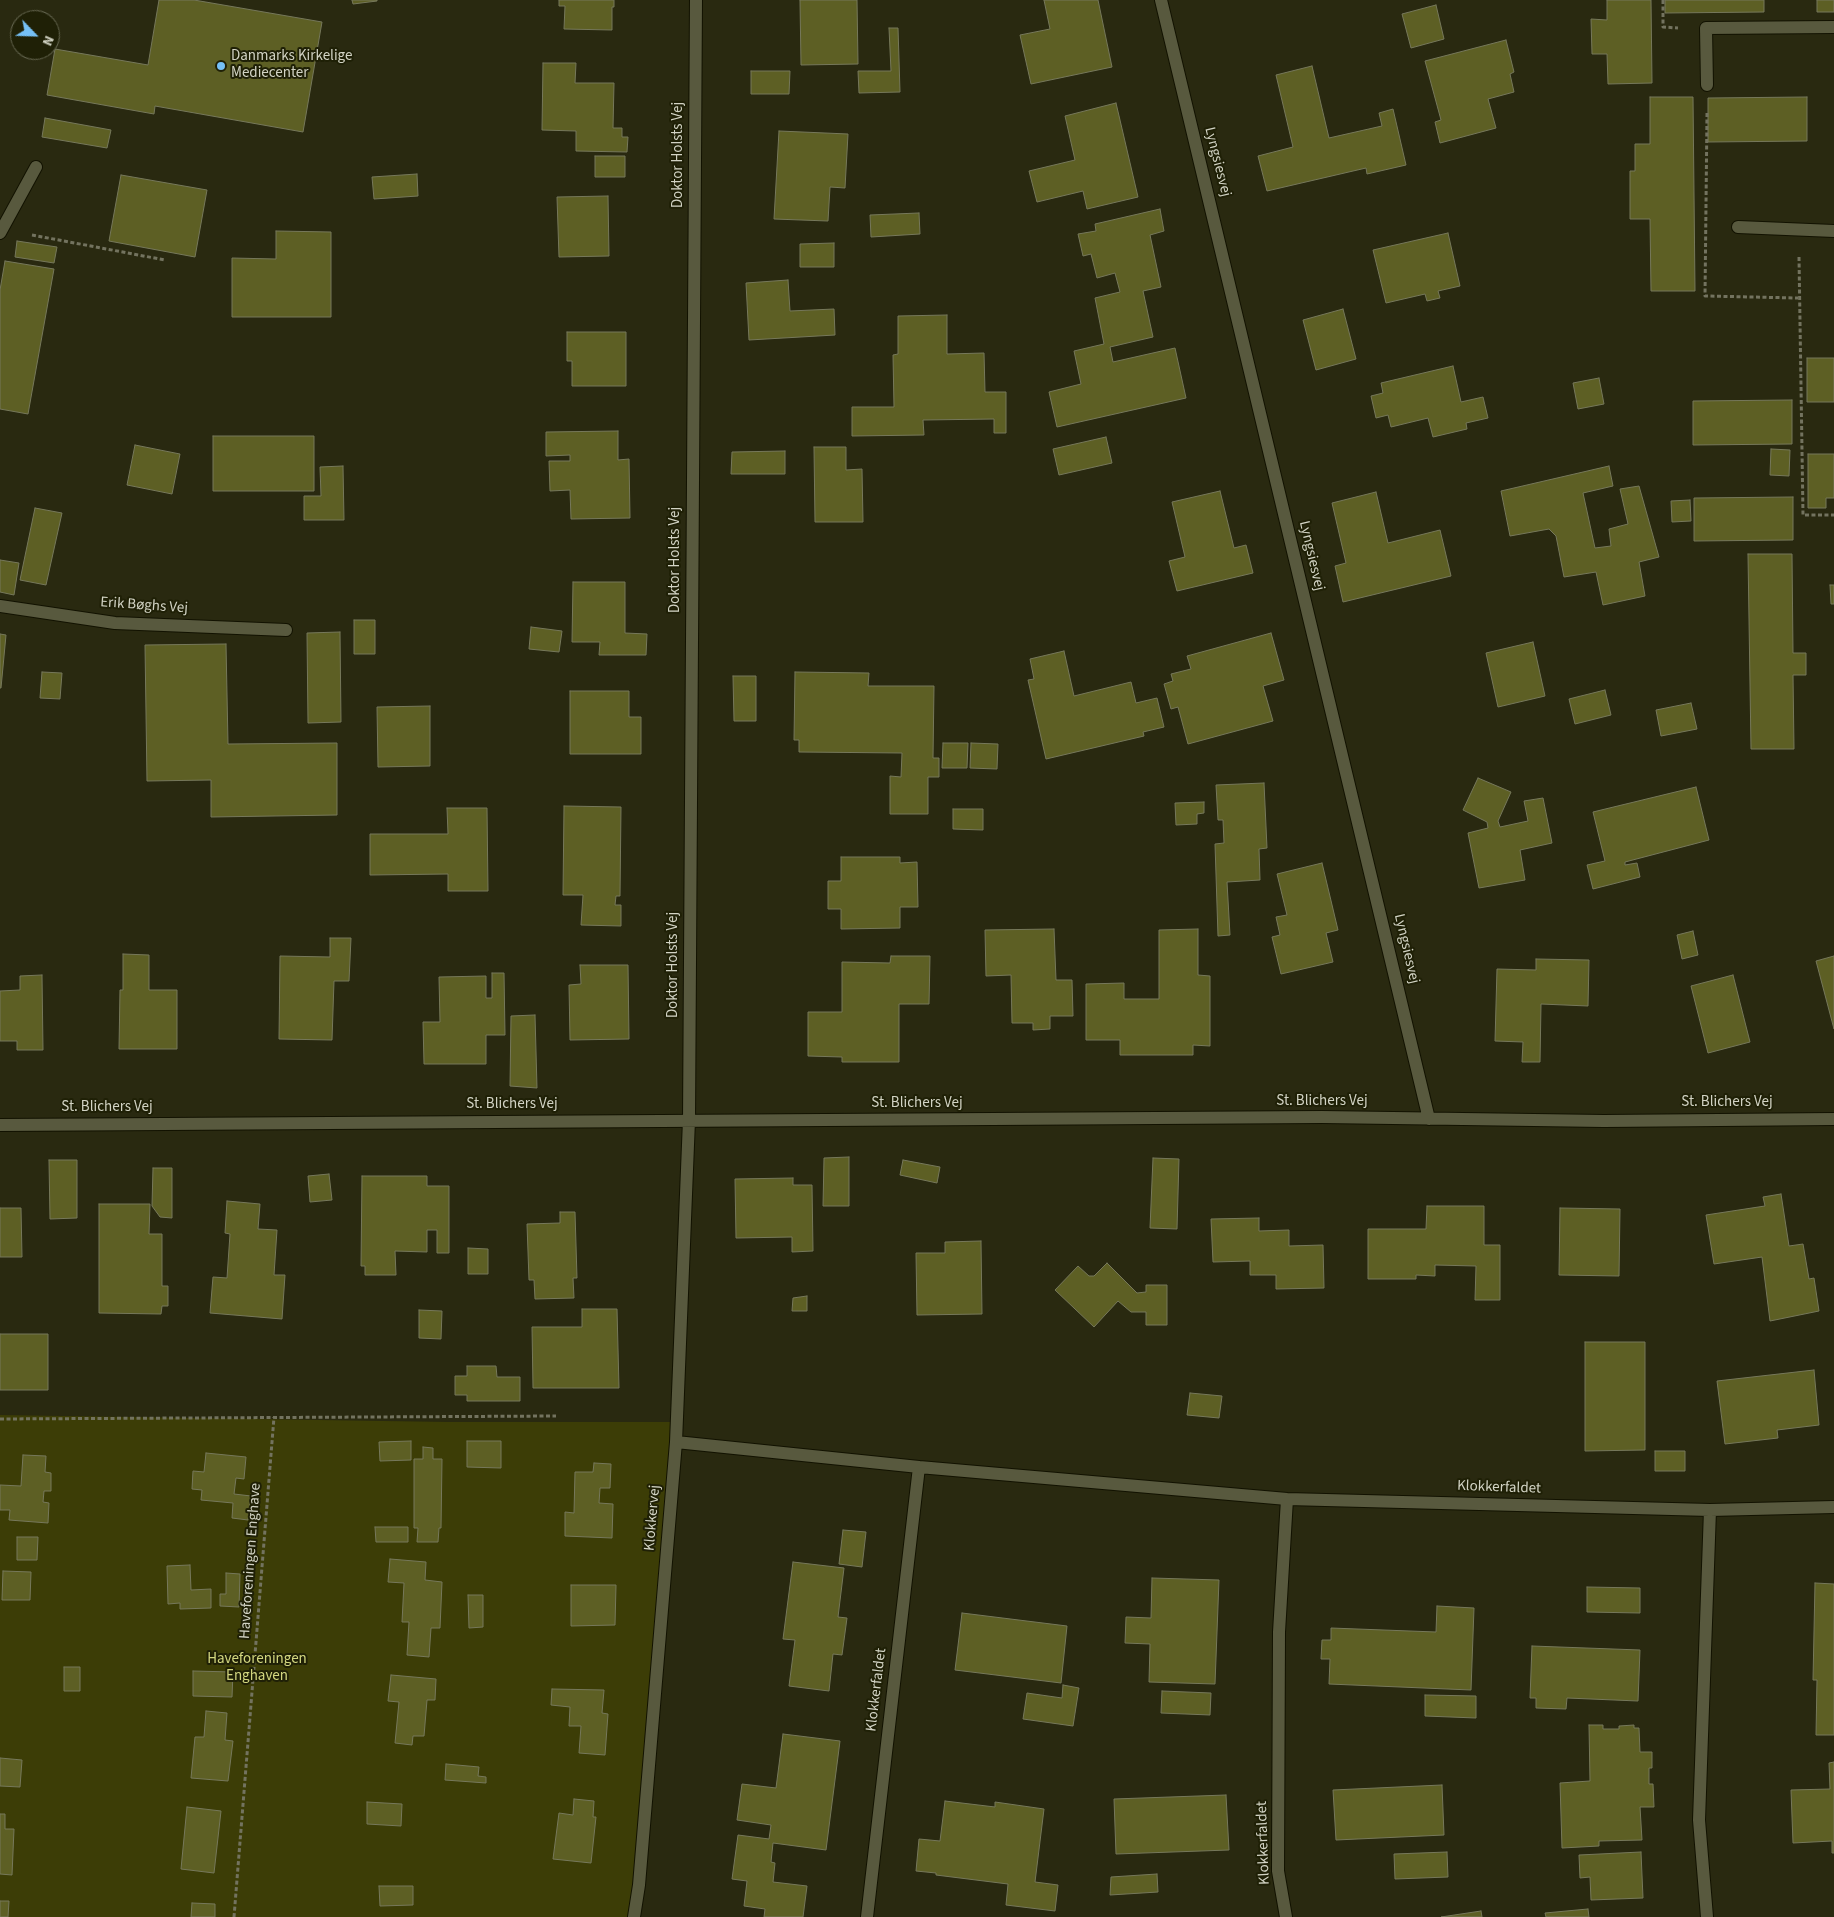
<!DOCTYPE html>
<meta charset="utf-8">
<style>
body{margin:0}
#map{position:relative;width:1834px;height:1917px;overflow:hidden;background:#292910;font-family:"Source Sans 3",sans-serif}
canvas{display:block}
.north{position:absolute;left:10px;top:10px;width:50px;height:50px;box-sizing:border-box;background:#1f2006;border:1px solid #676852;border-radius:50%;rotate:114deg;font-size:14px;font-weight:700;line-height:20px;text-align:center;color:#d2d3c4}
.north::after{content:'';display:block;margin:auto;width:18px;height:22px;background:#75c0f6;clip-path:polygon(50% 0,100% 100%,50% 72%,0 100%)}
</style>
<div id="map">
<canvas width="1834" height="1917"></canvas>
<div class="north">N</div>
</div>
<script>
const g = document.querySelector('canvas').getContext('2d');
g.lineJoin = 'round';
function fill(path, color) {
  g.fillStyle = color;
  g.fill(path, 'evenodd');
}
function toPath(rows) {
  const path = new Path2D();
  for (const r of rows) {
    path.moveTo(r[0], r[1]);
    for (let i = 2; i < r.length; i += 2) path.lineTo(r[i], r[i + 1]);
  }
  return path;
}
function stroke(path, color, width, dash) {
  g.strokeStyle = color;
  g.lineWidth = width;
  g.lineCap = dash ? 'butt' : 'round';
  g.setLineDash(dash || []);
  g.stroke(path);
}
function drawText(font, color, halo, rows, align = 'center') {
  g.font = font + ' "Source Sans 3",sans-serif';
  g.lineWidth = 4;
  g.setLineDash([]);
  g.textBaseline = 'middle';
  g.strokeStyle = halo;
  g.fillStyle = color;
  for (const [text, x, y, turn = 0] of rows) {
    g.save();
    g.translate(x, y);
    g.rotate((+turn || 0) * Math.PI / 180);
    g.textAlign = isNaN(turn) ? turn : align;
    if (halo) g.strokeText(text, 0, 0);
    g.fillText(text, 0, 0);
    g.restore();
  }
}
const green = toPath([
 [0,1415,448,1422,674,1422,633,1917,0,1917]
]);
const building = toPath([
 [159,0,194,0,322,22,303,132,155,106,154,114,47,95,55,49,148,65,159,0],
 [352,0,377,0,377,1,353,4,352,0],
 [559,0,614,0,614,7,612,7,612,30,564,29,565,6,559,6,559,0],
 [800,0,857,0,858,64,801,65,800,0],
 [1044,0,1098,0,1112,67,1031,84,1020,35,1050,29,1044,0],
 [1607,0,1651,0,1652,83,1608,84,1607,54,1592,54,1591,19,1607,20,1607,0],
 [1665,0,1764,0,1764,12,1665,13,1665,0],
 [1817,0,1834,0,1834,12,1817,12,1817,0],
 [1436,5,1444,39,1411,48,1402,14,1436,5],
 [889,28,898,28,900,92,859,93,858,71,891,71,889,28],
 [1506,40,1514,72,1510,74,1514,92,1488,99,1496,128,1440,143,1435,122,1441,120,1425,61,1506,40],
 [543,63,576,63,575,83,614,83,613,128,622,128,622,137,628,137,627,152,576,151,576,131,542,130,543,63],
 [1312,66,1329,138,1382,126,1379,113,1393,109,1406,165,1367,174,1366,168,1267,191,1258,156,1293,147,1276,75,1312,66],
 [751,71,790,71,789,94,751,94,751,71],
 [1650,97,1693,97,1695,291,1651,291,1650,219,1630,219,1630,171,1635,171,1635,144,1650,144,1650,97],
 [1807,97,1807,141,1708,142,1708,98,1807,97],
 [1116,103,1138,197,1087,209,1083,191,1037,202,1029,171,1075,160,1065,116,1116,103],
 [45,118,111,130,107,148,42,137,45,118],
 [779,131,848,134,845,188,830,187,828,221,774,219,779,131],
 [595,156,625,156,625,177,595,177,595,156],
 [417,174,418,196,374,199,372,177,417,174],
 [121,175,207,190,195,257,109,241,121,175],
 [608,196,609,256,559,257,557,197,608,196],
 [1160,209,1164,231,1150,235,1161,287,1143,291,1153,337,1110,347,1113,362,1175,348,1186,398,1057,427,1049,392,1081,384,1074,351,1104,344,1095,298,1120,292,1115,273,1097,278,1091,254,1083,256,1078,234,1096,231,1095,224,1160,209],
 [919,213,920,234,871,237,870,215,919,213],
 [276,231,331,232,331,317,232,317,232,258,276,259,276,231],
 [1448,233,1460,286,1438,291,1440,298,1427,301,1425,294,1386,303,1373,250,1448,233],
 [17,241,57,247,54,263,15,257,17,241],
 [834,243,834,267,800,267,800,244,834,243],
 [5,261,54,269,28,414,0,409,0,290,5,261],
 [788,280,790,311,834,309,835,335,749,340,746,283,788,280],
 [1343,309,1356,359,1316,370,1303,320,1343,309],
 [947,315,947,354,984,353,985,392,1006,392,1006,433,994,433,994,419,923,420,924,435,852,436,852,407,894,407,893,355,898,354,898,316,947,315],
 [567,332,626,332,626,386,572,386,572,361,567,361,567,332],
 [1807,358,1834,358,1834,402,1807,402,1807,358],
 [1453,366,1461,402,1483,397,1488,418,1466,423,1467,429,1433,437,1428,418,1391,427,1388,415,1376,418,1371,396,1383,393,1381,383,1453,366],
 [1599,378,1604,404,1578,409,1573,383,1599,378],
 [1792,400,1792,444,1693,445,1693,401,1792,400],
 [618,431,618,460,629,459,630,518,571,519,570,490,550,491,549,461,570,461,570,455,546,456,546,432,618,431],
 [213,436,314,436,314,491,213,491,213,436],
 [1106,437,1112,463,1059,475,1053,449,1106,437],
 [135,445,180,454,172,494,127,485,135,445],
 [814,447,846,447,846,470,862,469,863,522,815,522,814,447],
 [1771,449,1790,450,1789,476,1770,475,1771,449],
 [785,451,785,474,731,474,732,452,785,451],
 [1808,454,1834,454,1834,498,1826,498,1826,508,1808,508,1808,454],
 [343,466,344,520,304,520,304,496,321,496,320,467,343,466],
 [1609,466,1613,486,1583,493,1595,548,1611,546,1609,529,1628,524,1620,489,1639,486,1659,557,1639,562,1645,596,1603,605,1596,572,1564,577,1556,536,1549,529,1510,536,1501,491,1609,466],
 [1220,491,1234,548,1246,545,1253,573,1177,591,1169,561,1185,557,1172,502,1220,491],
 [1376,492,1388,543,1440,530,1451,576,1343,602,1335,566,1346,563,1332,503,1376,492],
 [1793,497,1793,540,1694,541,1694,498,1793,497],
 [1690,500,1691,521,1672,522,1671,501,1690,500],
 [35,508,62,513,46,585,20,580,35,508],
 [1748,554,1792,554,1793,653,1806,653,1806,675,1793,675,1794,749,1751,749,1748,554],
 [0,560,19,563,14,595,0,592,0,560],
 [573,582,625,582,625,633,647,634,646,655,599,655,600,642,572,642,573,582],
 [1830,585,1834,585,1834,604,1831,604,1830,585],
 [354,620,375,620,375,654,354,654,354,620],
 [531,627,562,631,559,652,529,649,531,627],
 [340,632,341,722,308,723,307,633,340,632],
 [1271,633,1284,680,1263,686,1273,721,1188,744,1178,707,1171,709,1164,684,1173,681,1171,674,1191,669,1187,656,1271,633],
 [0,634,6,635,1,688,0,688,0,634],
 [1533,642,1545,696,1498,707,1486,653,1533,642],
 [226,644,228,744,337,743,337,815,211,817,211,780,147,781,145,645,226,644],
 [1064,651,1074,696,1131,682,1136,703,1157,698,1164,727,1143,732,1144,736,1046,759,1028,680,1034,679,1030,659,1064,651],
 [42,672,62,673,60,699,40,698,42,672],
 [795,672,869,673,868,686,934,686,933,758,939,758,939,777,928,777,928,814,890,814,890,776,901,777,902,753,799,752,799,740,794,740,795,672],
 [733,676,756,676,756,721,734,721,733,676],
 [1605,690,1611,715,1575,724,1569,699,1605,690],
 [570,691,629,691,629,717,641,717,641,754,570,754,570,691],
 [1691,703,1697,729,1661,736,1656,710,1691,703],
 [430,706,430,766,378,767,377,707,430,706],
 [943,743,968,743,967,768,942,768,943,743],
 [971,743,998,744,997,769,970,768,971,743],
 [1478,778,1511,792,1498,821,1500,827,1528,821,1524,801,1543,798,1552,843,1520,850,1525,880,1479,888,1468,833,1488,828,1487,822,1463,810,1478,778],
 [1264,783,1267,848,1259,849,1260,880,1227,882,1230,935,1218,936,1215,844,1224,843,1223,820,1218,820,1216,785,1264,783],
 [1696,787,1709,840,1625,862,1625,865,1637,863,1640,877,1593,889,1587,865,1605,861,1593,812,1696,787],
 [1204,802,1204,813,1197,814,1197,824,1176,825,1175,803,1204,802],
 [564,806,621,807,620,896,616,896,615,905,621,905,621,926,581,925,583,895,563,895,564,806],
 [447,808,487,808,488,891,448,891,448,874,370,875,370,834,448,834,447,808],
 [953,809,983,809,983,830,953,829,953,809],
 [841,857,900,857,900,863,917,862,918,907,900,907,900,928,841,929,841,909,828,909,828,881,841,881,841,857],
 [1322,863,1338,930,1326,933,1333,962,1281,974,1272,937,1280,935,1276,917,1287,915,1277,874,1322,863],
 [1054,929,1056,980,1072,980,1073,1016,1050,1016,1050,1029,1033,1030,1033,1023,1012,1023,1011,975,986,976,985,930,1054,929],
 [1198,929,1198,975,1210,976,1210,1046,1193,1045,1193,1055,1120,1055,1120,1040,1086,1040,1086,984,1124,983,1124,999,1159,999,1159,930,1198,929],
 [1693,931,1698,955,1682,959,1677,935,1693,931],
 [330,938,351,938,349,981,334,981,332,1040,279,1039,280,956,330,957,330,938],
 [123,954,149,955,149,990,177,990,177,1049,119,1049,120,990,123,990,123,954],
 [891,956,930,956,929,1004,899,1004,899,1062,842,1062,842,1057,808,1056,808,1012,842,1012,842,962,890,963,891,956],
 [1834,956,1834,1029,1816,961,1834,956],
 [1536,959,1589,960,1588,1006,1541,1004,1540,1062,1522,1062,1523,1042,1495,1041,1497,969,1536,970,1536,959],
 [580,965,628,965,629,1039,570,1040,569,985,581,984,580,965],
 [492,973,504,973,505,1035,486,1035,486,1064,424,1064,423,1022,440,1022,439,977,486,976,486,998,492,998,492,973],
 [42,975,43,1050,17,1050,17,1041,0,1041,0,991,20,990,20,976,42,975],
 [1733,975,1750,1042,1708,1053,1691,986,1733,975],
 [535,1015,537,1088,510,1086,511,1016,535,1015],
 [849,1157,849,1206,823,1206,824,1158,849,1157],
 [1153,1158,1179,1159,1177,1229,1150,1228,1153,1158],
 [49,1160,77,1160,77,1218,50,1219,49,1160],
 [903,1160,940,1167,937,1183,900,1175,903,1160],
 [153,1168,172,1168,172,1218,160,1217,152,1206,153,1168],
 [329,1174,332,1200,310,1202,308,1176,329,1174],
 [362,1176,427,1176,427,1186,449,1186,449,1253,437,1253,437,1230,427,1230,427,1252,395,1251,396,1275,365,1275,365,1266,361,1266,362,1176],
 [793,1178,793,1185,812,1185,813,1251,792,1252,792,1237,736,1238,735,1179,793,1178],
 [1781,1194,1789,1246,1803,1244,1809,1279,1814,1278,1819,1311,1770,1321,1762,1257,1714,1264,1706,1215,1765,1206,1763,1197,1781,1194],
 [227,1201,260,1204,258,1229,277,1230,274,1275,285,1275,282,1319,210,1313,213,1277,227,1278,230,1234,225,1233,227,1201],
 [99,1204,150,1204,149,1234,162,1234,162,1286,168,1286,168,1306,162,1306,161,1314,99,1313,99,1204],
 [1427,1206,1484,1206,1484,1245,1500,1245,1500,1300,1475,1300,1476,1266,1435,1265,1435,1276,1416,1275,1416,1279,1368,1279,1368,1229,1426,1229,1427,1206],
 [0,1208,21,1208,22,1257,0,1257,0,1208],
 [1560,1208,1620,1209,1619,1276,1559,1275,1560,1208],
 [560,1212,575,1212,577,1278,573,1278,574,1298,535,1299,534,1280,529,1280,527,1224,560,1223,560,1212],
 [1259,1218,1259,1231,1289,1230,1289,1246,1323,1245,1324,1288,1276,1289,1276,1275,1250,1275,1250,1261,1213,1262,1211,1219,1259,1218],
 [981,1241,982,1314,917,1315,916,1253,945,1253,945,1242,981,1241],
 [468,1248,488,1249,488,1274,468,1274,468,1248],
 [1107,1263,1137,1293,1146,1292,1146,1285,1167,1285,1167,1325,1146,1325,1146,1312,1131,1312,1118,1301,1094,1327,1055,1290,1078,1266,1089,1276,1094,1276,1107,1263],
 [807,1296,807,1311,792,1311,793,1298,807,1296],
 [582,1309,617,1309,619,1388,533,1388,532,1327,582,1327,582,1309],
 [419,1310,442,1311,441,1339,419,1338,419,1310],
 [0,1334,48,1334,48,1390,0,1390,0,1334],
 [1585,1342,1645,1342,1645,1450,1585,1451,1585,1342],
 [467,1366,496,1366,497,1377,520,1377,520,1401,467,1401,467,1395,455,1395,455,1376,467,1376,467,1366],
 [1814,1370,1819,1425,1777,1430,1778,1438,1725,1444,1717,1381,1814,1370],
 [1190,1393,1222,1396,1219,1418,1187,1415,1190,1393],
 [411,1441,411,1460,380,1461,379,1442,411,1441],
 [467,1441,501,1441,501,1468,467,1467,467,1441],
 [423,1447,433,1448,433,1459,442,1459,441,1528,439,1528,438,1542,417,1542,418,1528,414,1528,414,1459,423,1459,423,1447],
 [1655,1451,1685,1451,1685,1471,1655,1471,1655,1451],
 [206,1453,246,1457,244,1479,236,1478,234,1494,251,1496,248,1520,232,1518,233,1503,201,1500,202,1490,192,1489,193,1471,204,1472,206,1453],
 [23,1455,46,1456,45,1472,51,1473,51,1491,44,1491,43,1502,49,1503,48,1523,9,1520,10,1510,0,1510,0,1485,21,1486,23,1455],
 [594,1463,611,1464,610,1488,600,1488,599,1503,613,1504,612,1538,565,1536,565,1512,574,1513,575,1472,593,1472,594,1463],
 [375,1527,408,1527,408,1542,376,1542,375,1527],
 [843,1530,866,1532,862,1567,839,1564,843,1530],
 [17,1537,38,1537,37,1560,17,1560,17,1537],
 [390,1559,426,1562,425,1580,442,1582,440,1628,431,1628,429,1657,407,1655,409,1622,402,1622,404,1583,388,1582,390,1559],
 [793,1562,844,1568,838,1617,847,1618,842,1655,833,1654,829,1691,789,1686,795,1640,783,1639,793,1562],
 [190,1565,191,1590,211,1589,211,1608,180,1609,180,1603,168,1604,167,1566,190,1565],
 [3,1571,31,1572,30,1600,2,1600,3,1571],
 [226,1573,240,1574,239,1607,220,1606,220,1594,226,1594,226,1573],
 [1152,1578,1219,1580,1215,1684,1149,1682,1150,1644,1125,1643,1126,1617,1151,1618,1152,1578],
 [1815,1583,1834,1584,1834,1735,1816,1735,1817,1680,1813,1680,1815,1583],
 [571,1585,616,1585,615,1625,571,1626,571,1585],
 [1587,1587,1640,1588,1640,1613,1587,1612,1587,1587],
 [468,1595,483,1595,483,1627,469,1628,468,1595],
 [1437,1606,1474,1608,1471,1690,1329,1684,1330,1659,1321,1659,1322,1640,1331,1640,1331,1628,1436,1632,1437,1606],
 [962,1613,1067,1626,1061,1683,955,1670,962,1613],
 [1532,1646,1640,1650,1638,1701,1567,1698,1566,1709,1536,1708,1536,1698,1530,1698,1532,1646],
 [64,1667,80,1667,80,1691,64,1691,64,1667],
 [193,1671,233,1672,232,1697,193,1696,193,1671],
 [391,1675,436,1679,435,1700,427,1700,424,1736,413,1736,412,1745,395,1743,399,1702,388,1701,391,1675],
 [1063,1685,1079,1688,1073,1726,1023,1719,1027,1693,1062,1698,1063,1685],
 [552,1689,604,1690,602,1713,608,1714,605,1755,579,1753,581,1726,569,1726,570,1707,551,1705,552,1689],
 [1162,1691,1211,1693,1210,1715,1161,1713,1162,1691],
 [1425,1695,1476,1696,1476,1718,1425,1716,1425,1695],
 [206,1711,227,1713,225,1740,233,1741,228,1781,191,1778,195,1737,204,1737,206,1711],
 [1589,1725,1603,1725,1603,1729,1619,1729,1619,1726,1634,1725,1634,1728,1639,1728,1640,1752,1652,1752,1652,1768,1649,1768,1649,1784,1653,1784,1654,1807,1640,1807,1642,1840,1599,1841,1599,1846,1562,1848,1560,1783,1590,1781,1589,1725],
 [783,1734,840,1741,826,1850,773,1843,771,1862,775,1863,773,1882,807,1886,803,1917,764,1917,765,1909,744,1906,747,1881,732,1879,738,1835,769,1839,771,1825,737,1820,742,1784,776,1788,783,1734],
 [0,1758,22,1760,20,1787,0,1786,0,1758],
 [1834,1762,1834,1853,1832,1853,1832,1841,1793,1843,1791,1790,1830,1789,1829,1763,1834,1762],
 [446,1764,479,1767,478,1776,486,1777,486,1783,445,1780,446,1764],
 [1442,1785,1444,1835,1336,1840,1333,1790,1442,1785],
 [1226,1795,1229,1850,1116,1854,1114,1799,1226,1795],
 [574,1799,594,1801,593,1817,596,1817,591,1863,553,1859,559,1813,573,1815,574,1799],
 [945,1801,995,1807,995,1802,1044,1809,1035,1882,1058,1885,1055,1911,1006,1905,1008,1884,936,1875,936,1873,916,1871,919,1839,940,1841,945,1801],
 [367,1802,402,1804,401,1826,367,1824,367,1802],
 [187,1807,221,1811,214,1873,181,1869,187,1807],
 [0,1814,5,1814,5,1829,14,1829,12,1875,0,1874,0,1814],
 [1447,1852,1448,1877,1395,1879,1394,1854,1447,1852],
 [1641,1852,1643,1898,1591,1900,1590,1877,1580,1878,1579,1855,1641,1852],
 [1157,1874,1158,1892,1110,1895,1111,1877,1157,1874],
 [379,1886,413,1886,413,1905,380,1906,379,1886],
 [0,1901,9,1901,8,1917,0,1917,0,1901],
 [192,1903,215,1904,215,1917,191,1917,192,1903],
 [1588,1909,1589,1917,1546,1917,1545,1913,1588,1909],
 [1481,1911,1482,1917,1441,1917,1481,1911]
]);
const path = toPath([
 [1663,0,1663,27,1678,28],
 [1707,113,1705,296,1798,298],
 [32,235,165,260],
 [1799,257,1803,515,1834,515],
 [0,1419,556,1416],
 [234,1917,274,1417]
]);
const service = toPath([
 [1707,85,1706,28,1834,27],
 [1738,227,1834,231],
 [0,233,36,167]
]);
const minor = toPath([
 [1161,0,1429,1119],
 [0,606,115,623,286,630],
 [0,1125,1322,1117,1604,1121,1834,1119],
 [676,1442,919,1467,1287,1499,1710,1510,1834,1507],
 [634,1917,639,1885,676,1442,689,1120],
 [867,1917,919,1467],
 [1286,1917,1278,1871,1279,1632,1287,1499],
 [1707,1917,1699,1820,1710,1510]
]);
const tertiary = toPath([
 [689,1120,696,0]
]);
const markers = [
 [221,66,5,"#75c0f6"]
];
const poiNames = [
 ["Danmarks Kirkelige",231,57],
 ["Mediecenter",231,74]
];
const streetNames = [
 ["Doktor Holsts Vej",679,155,-90],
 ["Lyngsiesvej",1217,162,76],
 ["Lyngsiesvej",1311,556,77],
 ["Doktor Holsts Vej",676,560,-90],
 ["Erik Bøghs Vej",144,606,4],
 ["Lyngsiesvej",1406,949,77],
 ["Doktor Holsts Vej",674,965,-90],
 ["St. Blichers Vej",1322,1102],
 ["St. Blichers Vej",1727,1103],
 ["St. Blichers Vej",917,1104],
 ["St. Blichers Vej",512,1105],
 ["St. Blichers Vej",107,1108],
 ["Klokkerfaldet",1499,1488,2],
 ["Klokkervej",653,1518,-85],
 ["Haveforeningen Enghave",251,1561,-86],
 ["Klokkerfaldet",877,1690,-83],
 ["Klokkerfaldet",1264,1843,-92]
];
const parkNames = [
 ["Haveforeningen",257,1660],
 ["Enghaven",257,1677]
];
fill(green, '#3c3d06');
fill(building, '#5d5f24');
stroke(building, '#76785b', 1);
stroke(service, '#121200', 14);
stroke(minor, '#121200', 14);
stroke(tertiary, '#121200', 14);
stroke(path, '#73735f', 3, [4, 2.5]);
stroke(service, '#58593e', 12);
stroke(minor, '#58593e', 12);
stroke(tertiary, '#58593e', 12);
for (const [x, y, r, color] of markers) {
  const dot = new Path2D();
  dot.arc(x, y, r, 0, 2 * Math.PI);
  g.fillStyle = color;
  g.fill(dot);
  stroke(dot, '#1f2006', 2);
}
drawText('15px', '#d2d3c4', '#1f2006', poiNames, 'left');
drawText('15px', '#d2d3c4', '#1f2006', streetNames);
drawText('15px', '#d2d67f', '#1f2006', parkNames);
</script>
